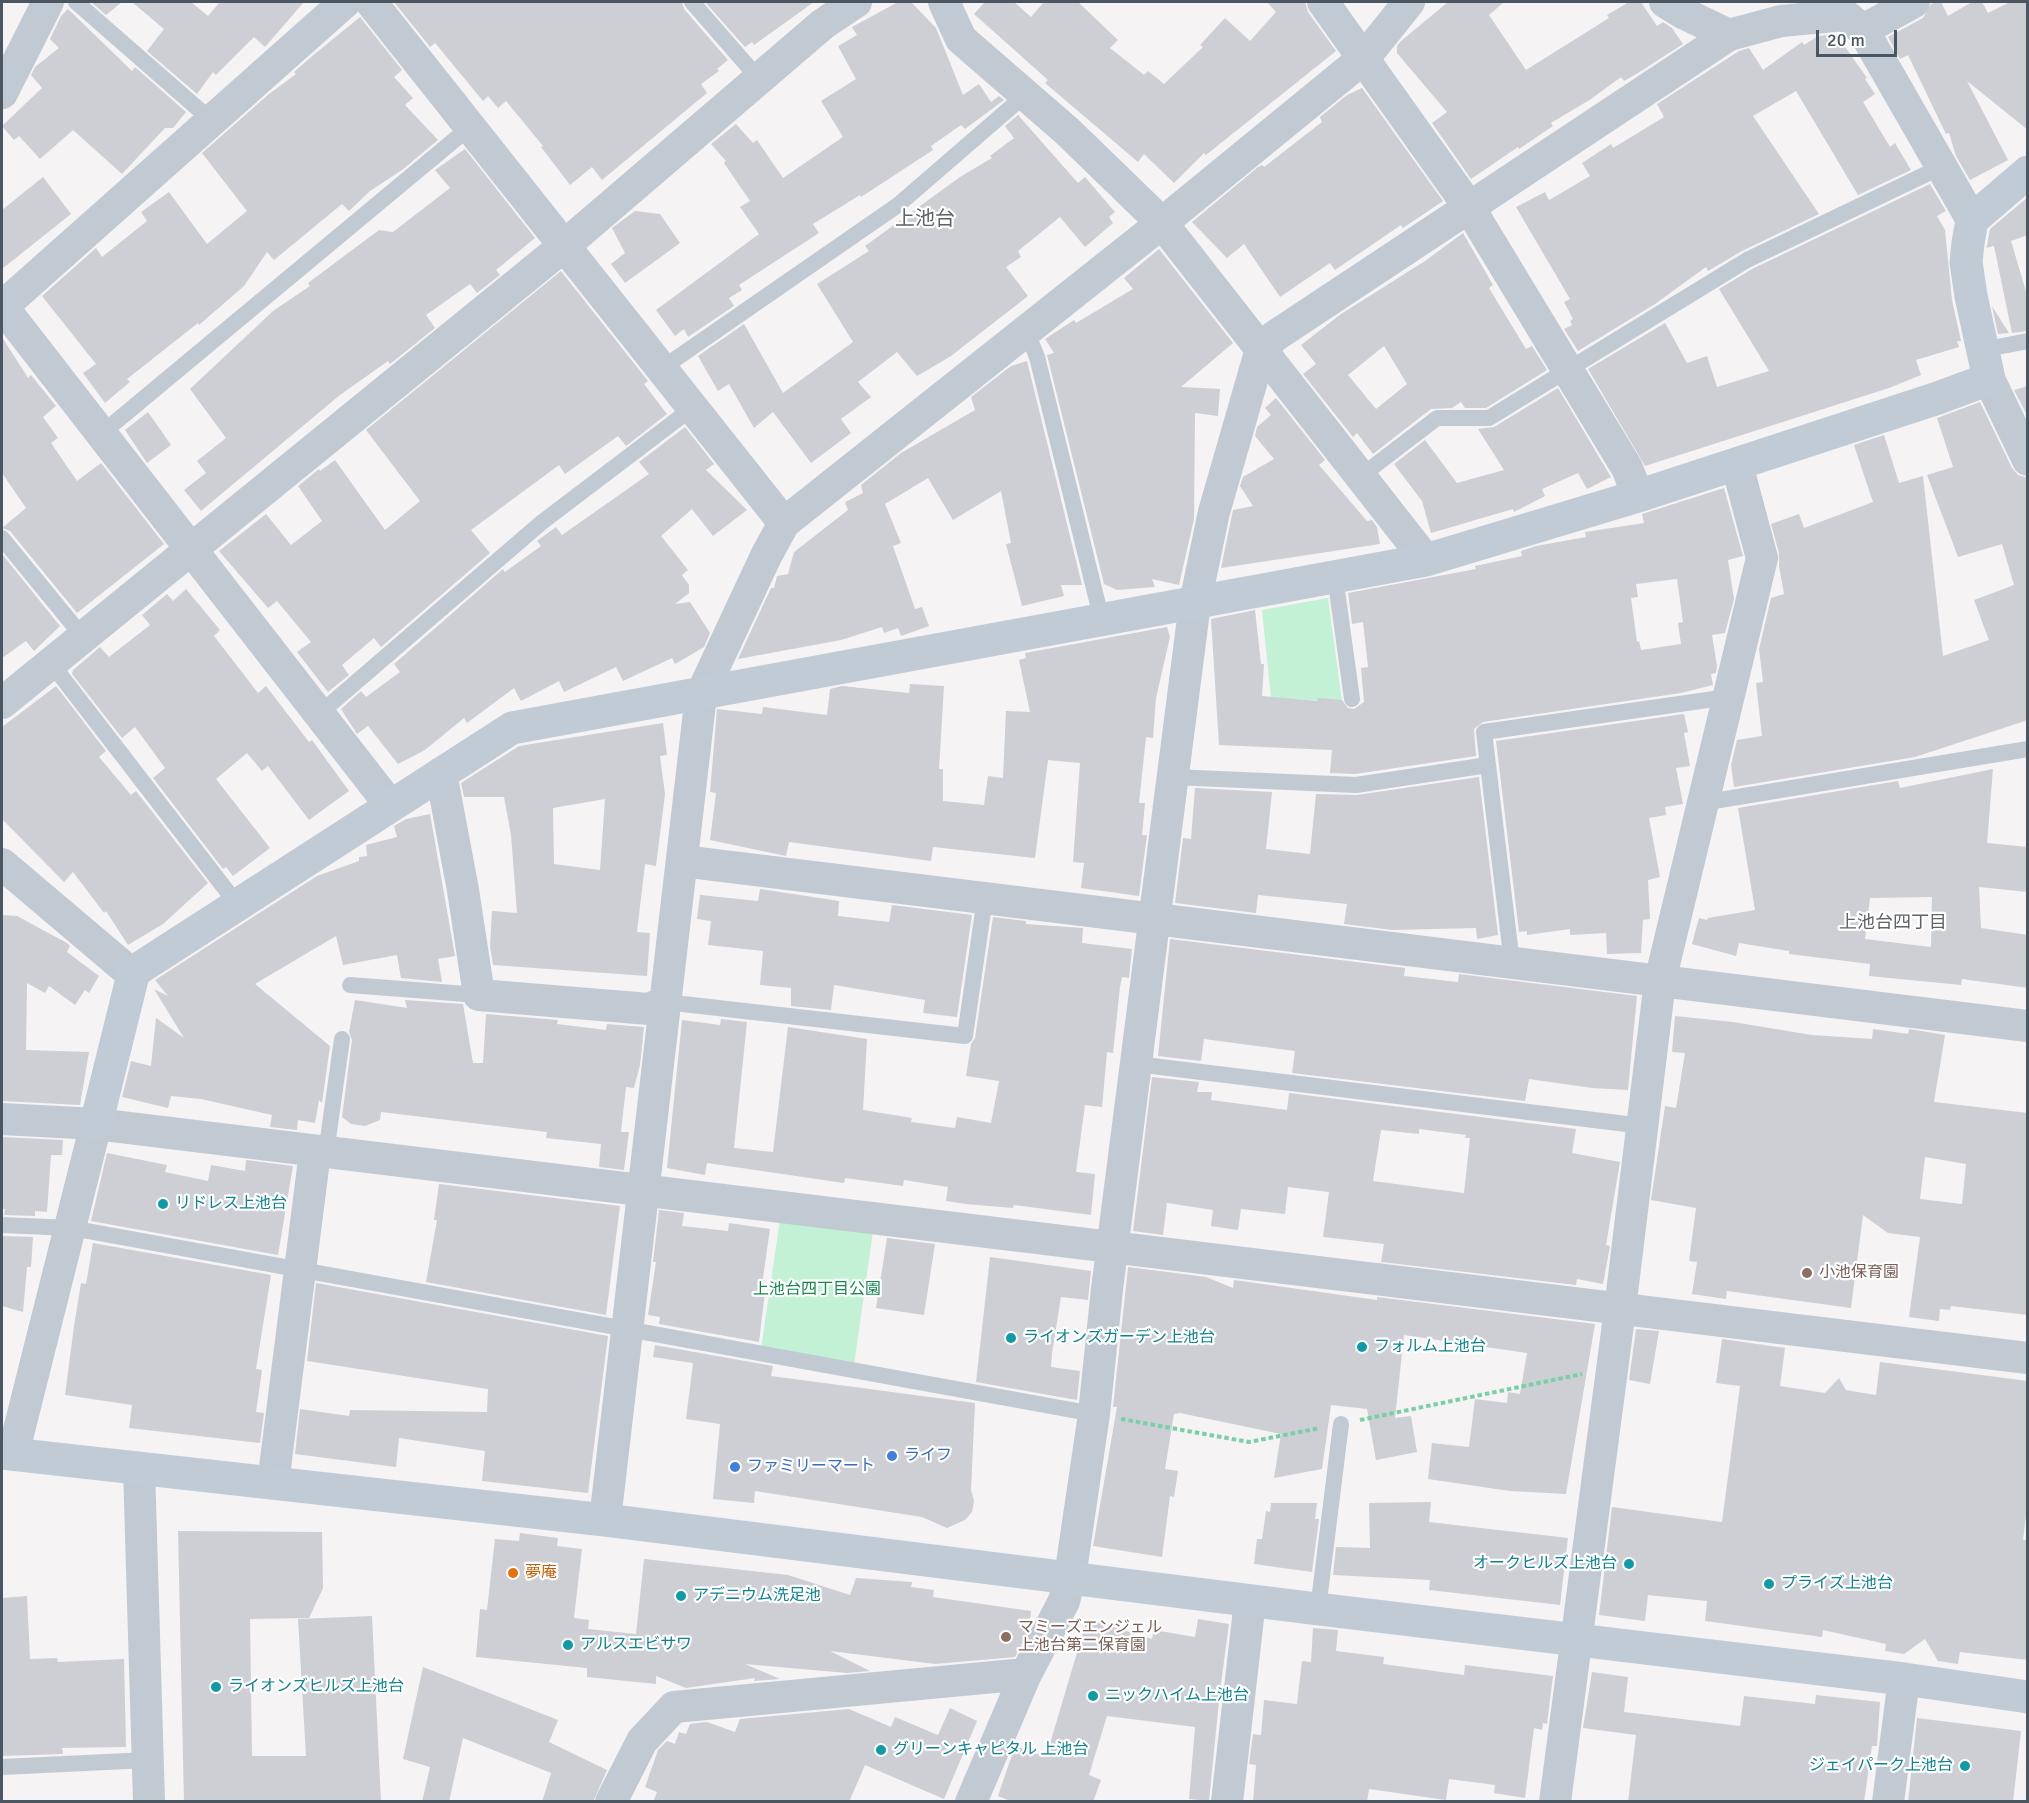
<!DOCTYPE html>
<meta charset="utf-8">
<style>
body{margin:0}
#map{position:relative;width:2029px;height:1803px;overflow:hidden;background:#f5f3f3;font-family:Signika,sans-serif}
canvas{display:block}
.frame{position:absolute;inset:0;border:3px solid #4a5661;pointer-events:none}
.scale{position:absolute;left:1816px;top:30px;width:81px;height:27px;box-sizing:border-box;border:3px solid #4a5661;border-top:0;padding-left:8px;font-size:18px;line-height:21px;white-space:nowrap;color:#4a5661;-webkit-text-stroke:4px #fff;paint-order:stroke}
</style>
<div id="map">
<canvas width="2029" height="1803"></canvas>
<div class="frame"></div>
<div class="scale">20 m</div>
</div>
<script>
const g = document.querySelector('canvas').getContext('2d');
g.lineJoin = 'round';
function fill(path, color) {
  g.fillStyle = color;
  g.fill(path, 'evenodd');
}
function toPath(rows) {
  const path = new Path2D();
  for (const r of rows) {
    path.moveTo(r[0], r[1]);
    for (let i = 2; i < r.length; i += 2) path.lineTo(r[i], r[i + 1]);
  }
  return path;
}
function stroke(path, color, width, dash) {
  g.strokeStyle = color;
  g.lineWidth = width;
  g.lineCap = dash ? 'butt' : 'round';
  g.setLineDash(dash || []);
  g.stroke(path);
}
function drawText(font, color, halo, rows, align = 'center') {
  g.font = font + ' Signika,"Noto Sans JP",sans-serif';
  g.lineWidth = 4.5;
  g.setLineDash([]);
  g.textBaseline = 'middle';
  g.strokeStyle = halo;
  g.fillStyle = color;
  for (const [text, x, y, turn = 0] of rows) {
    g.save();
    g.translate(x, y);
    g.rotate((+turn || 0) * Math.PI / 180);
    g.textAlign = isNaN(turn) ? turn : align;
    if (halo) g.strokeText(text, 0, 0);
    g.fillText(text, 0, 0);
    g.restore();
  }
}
const green = toPath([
 [1328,598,1342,702,1271,698,1262,610],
 [780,1220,873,1231,854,1365,761,1349]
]);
const building = toPath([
 [91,2,122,2,106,15],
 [132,2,191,2,208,16,220,2,304,2,265,47,254,37,216,75,213,72,197,94,147,51,164,29],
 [394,2,682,2,684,9,728,60,717,69,719,71,701,84,707,93,602,180,592,167,570,185,541,147,543,146,506,101,498,108,488,96,483,101,435,43,430,47],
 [705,2,814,2,754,45,752,42,745,47],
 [898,2,911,2,936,28,963,95,979,84,991,102,999,96,1004,100,965,129,961,125,931,146,933,150,861,197,860,195,813,224,819,233,739,285,742,290,729,298,734,306,688,337,684,329,675,336,656,310,759,234,740,207,750,201,724,163,726,161,711,144,736,124,753,143,757,140,783,178,843,137,821,101,856,79,838,46,857,35,852,27],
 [985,2,1014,2,1031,17,1044,2,1078,2,1118,40,1110,48,1144,75,1148,71,1164,84,1203,47,1200,45,1225,18,1250,41,1276,12,1267,2,1305,2,1308,12,1336,51,1206,155,1204,153,1174,183,1144,154,1138,162,1045,83,1048,80,974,14],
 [1448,2,1504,2,1489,15,1526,70,1609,18,1607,15,1629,2,1641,2,1657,26,1663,22,1672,28,1683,44,1638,73,1624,81,1621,77,1591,99,1551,123,1553,126,1519,149,1518,147,1471,179,1432,123,1447,112,1397,53,1397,46,1401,41],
 [1938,2,1941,2,1948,16,1972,2,1982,2,1988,13,2010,2,2028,2,2028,130,1967,81,2008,160,1970,180,1956,156,1949,133,1946,134,1908,55,1900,59,1888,37,1923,18,1931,4],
 [68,9,132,71,135,67,186,112,173,128,165,128,122,174,73,130,40,159,19,136,14,140,2,126,42,88,31,75,35,67,59,48,50,39,61,16],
 [360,17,402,70,394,77,413,98,405,105,438,140,402,170,370,191,349,211,342,204,274,260,267,252,244,286,199,325,198,323,127,379,130,382,105,403,83,373,96,364,42,296,96,248,102,257,147,221,141,212,169,192,207,244,247,211,202,153,269,94,296,74,294,72,311,57],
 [1836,34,1867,78,1865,79,1875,94,1863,102,1890,147,1895,143,1911,170,1858,195,1796,91,1753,116,1819,214,1742,251,1708,271,1706,267,1655,304,1578,351,1564,329,1572,325,1570,321,1573,319,1564,302,1570,299,1516,207,1545,192,1549,200,1590,176,1582,163,1611,144,1613,148,1664,117,1657,104,1739,51,1749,48,1763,70,1802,42,1804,45,1818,36,1828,35,1831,38],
 [1362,88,1443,201,1403,228,1401,225,1335,270,1330,263,1280,297,1244,244,1227,258,1192,222,1258,167,1262,165,1264,167,1322,122,1320,117,1347,95],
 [1018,115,1078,183,1085,177,1115,212,1109,217,1113,223,1085,247,1060,217,1018,251,1021,257,1006,267,1028,296,951,356,917,376,897,352,858,382,871,397,841,419,851,433,811,463,773,412,754,428,729,384,718,391,698,356,744,324,783,393,853,342,817,284,869,251,865,246,960,177,992,158,990,156,1014,138,1005,126],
 [465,149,535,238,496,270,500,275,477,293,470,284,426,315,435,328,390,364,388,361,340,395,201,511,184,490,206,473,197,461,226,438,190,389,273,311,310,286,308,283,379,230,393,232,450,188,435,170],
 [43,177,71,214,2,269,2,210],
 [1930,184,1946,211,1937,216,1945,230,1952,300,1961,341,1957,341,1959,347,1916,360,1921,375,1889,388,1645,466,1588,369,1665,323,1687,363,1707,356,1717,387,1769,371,1719,289,1752,269],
 [2028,197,2028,235,2011,241,2028,298,2028,331,2012,333,1994,246,1986,248,1987,246,1990,229],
 [635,211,660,214,680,243,625,283,611,264,625,253,612,228],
 [1463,233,1493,285,1489,288,1526,349,1532,346,1547,370,1486,408,1465,408,1461,402,1452,408,1431,409,1373,454,1357,433,1353,437,1303,374,1316,364,1301,345,1341,314,1425,261],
 [1384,346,1407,384,1376,409,1348,375],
 [1159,249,1233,343,1181,387,1220,389,1218,416,1195,413,1194,519,1179,585,1152,579,1155,587,1117,590,1104,584,1047,355,1054,353,1045,339,1074,320,1076,323,1133,289,1124,278],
 [561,271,648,381,644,384,667,414,626,446,618,436,565,474,559,465,471,530,490,553,381,647,374,638,342,665,349,675,328,692,297,652,311,642,277,601,268,608,219,551,266,514,291,545,322,521,298,486,319,469,320,471,335,460,385,530,420,501,366,430],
 [1992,306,2009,333,1998,334],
 [2,337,28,378,31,375,56,406,43,417,58,438,51,443,77,481,101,463,164,544,77,613,10,531,2,528,26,508,2,473],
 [1027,361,1082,585,1061,585,1064,596,1022,606,1006,544,1011,543,1001,491,953,520,928,478,885,504,901,543,893,546,915,609,922,607,929,626,901,636,898,628,884,633,882,627,841,640,738,659,771,588,774,588,777,576,788,574,794,552,848,510,845,502,863,493,861,485,901,453,975,410,971,397,1011,366],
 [2028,386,2028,417,2014,390],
 [1558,388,1611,477,1587,489,1578,473,1542,489,1545,496,1514,512,1513,509,1431,533,1422,501,1394,464,1425,440,1457,483,1504,470,1478,429,1494,427],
 [1276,398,1325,460,1319,465,1367,521,1372,520,1377,527,1380,544,1221,568,1233,510,1253,506,1240,486,1243,477,1274,459,1255,436,1257,427,1271,415,1265,408],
 [1980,402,2012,468,2018,475,2028,478,2028,720,1915,757,1734,787,1731,765,1737,740,1762,736,1756,683,1763,682,1759,649,1771,598,1784,594,1779,566,1779,553,1771,524,1799,514,1804,528,1873,502,1854,445,1884,435,1899,483,1923,476,1943,656,1989,640,1974,600,2014,585,2002,544,1958,557,1927,475,1953,467,1937,418],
 [148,412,171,445,147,463,125,430],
 [685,427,714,464,706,470,747,510,713,536,692,509,661,536,688,570,682,575,689,585,689,593,675,604,690,602,710,633,704,647,675,664,672,658,623,681,616,667,564,692,559,681,521,701,514,688,467,723,464,718,425,750,398,764,368,726,357,734,341,709,361,691,366,697,400,672,394,664,503,569,505,572,541,546,537,541,556,527,562,535,649,474,639,462],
 [1724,488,1743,556,1728,560,1734,599,1725,633,1712,635,1717,666,1716,673,1711,674,1713,685,1681,693,1483,722,1474,729,1476,756,1355,774,1330,773,1332,750,1219,745,1211,619,1255,610,1261,664,1264,664,1262,696,1317,701,1318,698,1342,700,1348,708,1354,709,1364,702,1361,668,1368,667,1363,622,1352,624,1348,593,1476,569,1475,566,1522,556,1521,551,1536,546,1586,537,1585,532,1644,523,1642,514],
 [1677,579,1683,622,1678,623,1681,644,1641,650,1639,641,1637,642,1631,598,1638,597,1636,584],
 [2,554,60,626,34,651,26,641,2,658],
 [186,589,220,630,214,636,258,693,266,686,309,742,312,740,349,791,309,820,268,766,262,771,247,753,216,779,270,848,233,876,226,867,223,869,153,778,165,768,135,727,122,738,72,674,73,670,100,647,109,657,150,625,142,615,167,594,173,601],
 [1167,627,1170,637,1156,698,1153,738,1146,737,1139,803,1145,803,1142,835,1147,835,1139,896,1081,888,1084,863,1073,862,1080,763,1048,760,1035,858,933,847,931,861,789,842,786,856,710,840,716,793,710,792,717,709,762,714,763,707,827,715,830,689,842,686,909,693,910,684,944,686,939,769,943,769,943,801,984,805,988,776,1003,778,1006,711,1030,712,1019,660,1026,658,1025,653],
 [56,686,106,751,99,757,131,795,136,791,208,883,163,924,128,945,106,911,104,913,73,872,64,882,2,819,2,727],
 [1684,714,1688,732,1684,733,1690,766,1676,768,1683,804,1665,807,1666,815,1649,818,1660,877,1648,880,1650,919,1643,920,1641,953,1607,954,1606,933,1570,935,1570,929,1527,935,1527,931,1519,932,1496,741],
 [663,723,667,755,660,756,665,794,656,866,645,864,637,932,650,933,647,976,493,965,490,946,492,911,517,913,511,835,504,797,464,797,461,783,519,746],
 [605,799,600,870,554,864,553,808],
 [1993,769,1987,843,2028,847,2028,892,1979,887,1981,928,2028,935,2028,988,1962,979,1961,985,1869,976,1870,964,1789,954,1789,951,1739,943,1736,956,1692,944,1699,918,1707,920,1708,918,1755,910,1738,808,1898,781,1900,788],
 [1932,897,1931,947,1865,939,1870,898],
 [1479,777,1498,935,1477,939,1476,928,1393,930,1344,924,1347,904,1258,895,1256,913,1175,903,1183,838,1191,839,1195,788,1272,792,1266,849,1310,854,1316,794,1357,795],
 [430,814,455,956,438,959,442,982,401,978,397,955,343,965,336,936,255,984,330,1046,322,1103,319,1100,315,1123,298,1120,297,1130,270,1127,272,1115,201,1099,171,1096,168,1108,122,1097,131,1061,151,1066,156,1018,184,1038,154,989,168,996,155,980,317,876,359,861,359,857,367,856,366,845,397,837,394,826,406,819],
 [760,889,839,901,838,916,889,922,892,905,972,915,957,1017,923,1013,925,1000,834,985,831,1010,791,1006,791,988,760,985,763,951,708,945,711,921,697,919,700,895,758,901],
 [2,915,17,916,67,943,70,946,67,952,99,976,89,993,85,990,75,1005,49,986,45,993,27,983,26,1050,89,1052,80,1105,2,1101],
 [993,917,1026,921,1026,924,1083,928,1082,943,1132,949,1129,978,1122,977,1120,987,1113,1053,1107,1052,1102,1107,1085,1105,1076,1172,1095,1174,1091,1215,1014,1205,1013,1208,966,1204,946,1201,948,1187,904,1180,903,1186,845,1178,844,1183,707,1163,705,1175,667,1168,682,1020,720,1025,721,1019,747,1022,734,1148,773,1152,788,1027,867,1039,863,1110,912,1118,911,1122,955,1128,957,1117,991,1123,999,1081,966,1076,971,1044,975,1038],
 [1170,939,1405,968,1404,976,1458,982,1459,974,1637,996,1628,1090,1592,1088,1529,1079,1525,1101,1292,1073,1295,1051,1204,1039,1201,1061,1158,1056],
 [355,1000,407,1008,405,1000,463,1004,473,1063,483,1063,486,1014,558,1020,557,1024,606,1030,607,1024,644,1027,640,1065,634,1088,626,1087,621,1132,629,1132,624,1170,599,1167,601,1144,546,1138,547,1132,381,1112,380,1120,365,1126,351,1124,342,1117,352,1040,349,1032],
 [1675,1016,1733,1022,1812,1035,1872,1039,1873,1029,1908,1034,1909,1029,1945,1035,1934,1102,2028,1113,2028,1315,1951,1306,1950,1310,1940,1309,1939,1321,1909,1317,1920,1237,1888,1233,1863,1215,1851,1308,1727,1291,1726,1299,1692,1294,1697,1262,1689,1261,1696,1208,1651,1200,1665,1106,1676,1108,1685,1053,1672,1052],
 [1925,1157,1966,1164,1962,1204,1920,1199],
 [1152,1077,1199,1082,1197,1092,1212,1092,1211,1100,1287,1110,1289,1093,1576,1129,1572,1153,1620,1162,1606,1245,1610,1246,1603,1284,1577,1279,1576,1285,1381,1262,1384,1244,1323,1237,1329,1192,1288,1187,1285,1214,1241,1209,1238,1230,1211,1226,1213,1210,1167,1203,1163,1235,1133,1231],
 [1419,1129,1466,1135,1465,1138,1470,1138,1464,1193,1373,1181,1381,1130,1419,1134],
 [2,1137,63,1140,62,1155,51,1155,47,1212,35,1211,35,1216,4,1215,5,1209,2,1209],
 [107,1153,167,1165,165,1172,208,1181,211,1165,245,1171,246,1160,293,1166,278,1255,91,1221],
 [439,1184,620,1206,606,1315,426,1282,437,1220,434,1220],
 [659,1210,684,1213,682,1226,728,1231,729,1223,770,1229,761,1292,765,1292,759,1342,659,1324,660,1317,648,1315,656,1262,653,1262],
 [3,1236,33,1237,31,1267,27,1267,23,1312,2,1306],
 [887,1238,935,1244,924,1315,876,1308],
 [93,1243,271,1275,256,1369,262,1370,256,1412,264,1413,260,1443,129,1428,132,1405,65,1395,74,1326,81,1283,86,1284],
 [990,1257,1091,1271,1088,1300,1061,1297,1052,1353,1051,1367,1080,1371,1077,1400,976,1382],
 [1128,1267,1206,1277,1233,1288,1234,1280,1377,1300,1377,1297,1595,1324,1566,1494,1510,1491,1428,1479,1432,1443,1469,1447,1475,1399,1507,1403,1508,1392,1520,1394,1527,1353,1404,1335,1395,1418,1411,1416,1417,1452,1376,1460,1367,1409,1331,1405,1322,1469,1274,1478,1281,1434,1180,1413,1174,1414,1165,1469,1178,1471,1174,1497,1170,1496,1162,1557,1093,1546,1117,1407,1113,1407],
 [316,1283,608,1336,588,1493,482,1481,485,1451,399,1438,396,1467,295,1454,300,1409,349,1416,350,1410,487,1412,488,1389,307,1361],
 [1636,1329,1659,1331,1650,1384,1629,1380],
 [1722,1339,1785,1348,1780,1386,1825,1393,1839,1378,1846,1390,1876,1395,1880,1362,2028,1381,2028,1499,2023,1540,2028,1540,2028,1660,1960,1652,1958,1664,1938,1661,1925,1639,1904,1654,1885,1651,1886,1644,1823,1630,1822,1637,1705,1621,1707,1601,1648,1595,1645,1621,1599,1615,1612,1507,1722,1522,1740,1386,1716,1383],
 [655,1345,773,1366,771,1376,975,1403,971,1490,974,1501,972,1512,965,1520,947,1528,922,1517,755,1491,754,1503,713,1499,720,1424,686,1419,693,1363,653,1357],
 [1431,1502,1429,1522,1568,1538,1560,1605,1429,1590,1430,1580,1333,1575,1336,1547,1370,1548,1369,1503],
 [1271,1503,1317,1503,1315,1519,1319,1519,1312,1572,1254,1564,1257,1539,1262,1539,1266,1511,1270,1512],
 [178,1531,322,1532,323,1588,309,1618,250,1619,252,1756,306,1756,298,1619,372,1616,381,1802,184,1802],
 [520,1533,558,1538,557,1546,582,1549,574,1618,589,1620,588,1629,636,1634,644,1559,788,1575,850,1595,856,1578,912,1582,911,1587,934,1590,933,1597,1031,1611,1029,1630,1015,1657,935,1664,830,1651,870,1671,847,1673,745,1664,780,1679,754,1681,755,1678,686,1688,656,1676,656,1684,587,1677,587,1668,476,1657,480,1609,487,1610,495,1539,519,1541],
 [27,1596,30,1659,57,1658,58,1662,124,1659,126,1747,62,1748,63,1754,2,1756,2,1598],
 [1087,1619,1152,1639,1154,1630,1195,1637,1198,1619,1229,1624,1220,1691,1209,1801,1189,1799,1195,1727,1107,1716,1089,1775,1101,1780,1093,1802,1013,1802,998,1796,1015,1746,1046,1757],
 [1313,1628,1338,1630,1336,1651,1384,1657,1383,1664,1464,1675,1465,1665,1553,1676,1547,1724,1543,1723,1542,1730,1534,1728,1525,1798,1494,1793,1495,1785,1449,1779,1446,1800,1369,1789,1367,1802,1253,1802,1256,1765,1249,1764,1253,1734,1261,1735,1264,1700,1297,1704,1302,1661,1311,1662],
 [423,1667,558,1720,549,1742,607,1770,593,1802,542,1802,551,1773,463,1738,449,1802,422,1802,430,1767,403,1759],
 [1592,1672,1628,1677,1624,1712,1740,1726,1744,1696,1815,1704,1816,1695,1880,1702,1877,1746,1872,1746,1864,1802,1628,1802,1636,1735,1583,1728],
 [950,1708,977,1721,944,1799,865,1765,849,1802,653,1802,657,1792,645,1787,658,1750,667,1741,675,1744,679,1732,686,1734,690,1724,707,1722,735,1732,740,1719,849,1709,891,1727,895,1717,938,1735],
 [1917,1718,2021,1731,2013,1802,1908,1802]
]);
const path = toPath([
 [1121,1419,1249,1442,1320,1428],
 [1360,1420,1582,1374]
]);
const lane = toPath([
 [76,2,212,121],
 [692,2,759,79],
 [1026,330,1037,357,1102,621],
 [1981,350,2028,341],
 [661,369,898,205,1024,96],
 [101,434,470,127],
 [1361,476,1437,418,1489,418,1747,260,1941,167],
 [2,538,83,637],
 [1335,576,1352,699],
 [51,663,237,904],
 [319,714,541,523,691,409],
 [1173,777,1356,785,1488,765],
 [1702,803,2028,749],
 [1512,963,1484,732,1728,697],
 [350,985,479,995],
 [665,1002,965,1036,985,898],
 [1136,1064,1643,1126],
 [326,1153,342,1039],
 [2,1225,71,1228,1094,1414],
 [1318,1609,1341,1424],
 [2,1767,148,1760]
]);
const street = toPath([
 [371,2,784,523],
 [944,2,961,39,1067,131,1162,223,1426,560],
 [1323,2,1469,207,1627,468,1638,496],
 [1665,2,1681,12,1729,35],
 [1863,30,1914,2],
 [2,93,48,2],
 [2,306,390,805],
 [2,307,345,2],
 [1989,379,2028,460],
 [2,703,564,246,823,24,856,2],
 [441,773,463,890,479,995,649,1009,665,1002],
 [682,861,2028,1026],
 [2,864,133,975],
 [2,1119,96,1124,2028,1358],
 [13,1454,96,1124],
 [139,1468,149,1802],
 [273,1483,315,1152],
 [605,1520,701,695,766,556,784,523,1162,223,1365,57,1409,2],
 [611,1802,642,1741,674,1707,1026,1674],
 [971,1802,1026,1674,1064,1601,1070,1577,1094,1414,1107,1289,1195,603,1214,512,1261,349,1275,336,1729,35,1781,21,1845,15,1863,30,1972,220],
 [1227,1802,1250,1601],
 [1555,1802,1620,1309,1660,981,1762,558,1737,465],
 [1888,1802,1904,1679]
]);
const secondary = toPath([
 [96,1124,133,975,138,969,512,728,1426,560,1638,496,1938,398,1989,379,1971,296,1966,262,1968,243,1972,220,2028,172],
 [2,1453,605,1520,1318,1609,1904,1679,2028,1697]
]);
const markers = [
 [163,1204,6,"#0f9aa8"],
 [1807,1273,6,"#8d6e63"],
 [1011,1338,6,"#0f9aa8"],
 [1362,1347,6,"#0f9aa8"],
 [892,1456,6,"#3f7fe0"],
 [735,1467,6,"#3f7fe0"],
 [1629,1564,6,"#0f9aa8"],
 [513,1573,6,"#e8710a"],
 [1769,1584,6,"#0f9aa8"],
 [681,1596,6,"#0f9aa8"],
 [1006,1637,6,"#8d6e63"],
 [568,1645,6,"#0f9aa8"],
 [216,1687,6,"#0f9aa8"],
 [1093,1696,6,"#0f9aa8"],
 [881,1750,6,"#0f9aa8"],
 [1965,1766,6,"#0f9aa8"]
];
const cultureNames = [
 ["リドレス上池台",175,1204],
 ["ライオンズガーデン上池台",1023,1338],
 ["フォルム上池台",1374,1347],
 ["オークヒルズ上池台",1617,1564,"right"],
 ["プライズ上池台",1781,1584],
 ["アデニウム洗足池",693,1596],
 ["アルスエビサワ",580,1645],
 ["ライオンズヒルズ上池台",228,1687],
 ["ニックハイム上池台",1105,1696],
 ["グリーンキャピタル 上池台",893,1750],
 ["ジェイパーク上池台",1953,1766,"right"]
];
const educationNames = [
 ["小池保育園",1819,1273],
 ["マミーズエンジェル",1018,1628],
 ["上池台第二保育園",1018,1646]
];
const parkNames = [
 ["上池台四丁目公園",817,1290]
];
const shopNames = [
 ["ライフ",904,1456],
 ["ファミリーマート",747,1467]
];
const foodNames = [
 ["夢庵",525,1573]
];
const neighbourhoodNames = [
 ["上池台四丁目",1893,923]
];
const quarterNames = [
 ["上池台",925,220]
];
fill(green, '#c3f1d5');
fill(building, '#cdcfd5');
stroke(path, '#7ad0a6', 4, [4.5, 3]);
stroke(lane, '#c1cad2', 16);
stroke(street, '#c1cad2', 32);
stroke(secondary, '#c1cbd6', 33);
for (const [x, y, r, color] of markers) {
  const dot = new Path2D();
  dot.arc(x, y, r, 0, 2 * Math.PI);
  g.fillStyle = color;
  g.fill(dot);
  stroke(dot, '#fff', 2);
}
drawText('16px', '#0d838f', '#fff', cultureNames, 'left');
drawText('16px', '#785e54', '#fff', educationNames, 'left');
drawText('16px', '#17864f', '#fff', parkNames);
drawText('16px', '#366cbe', '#fff', shopNames, 'left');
drawText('16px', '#c56008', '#fff', foodNames, 'left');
drawText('18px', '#5f6368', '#fff', neighbourhoodNames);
drawText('20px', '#5f6368', '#fff', quarterNames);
</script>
